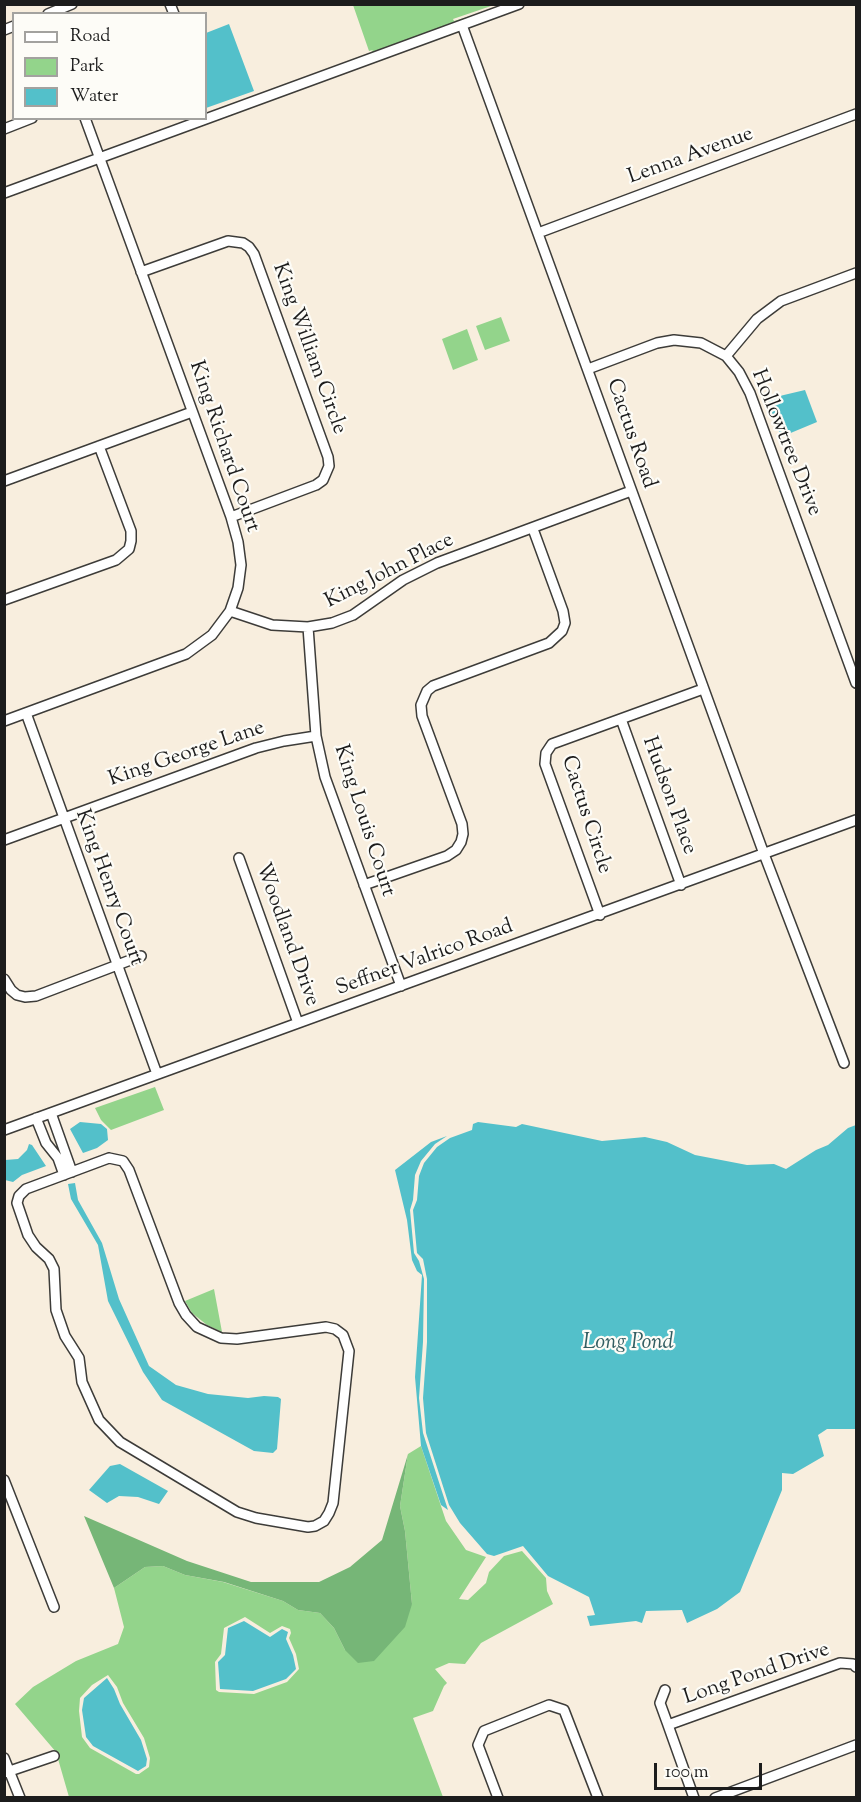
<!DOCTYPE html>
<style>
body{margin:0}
#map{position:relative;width:861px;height:1802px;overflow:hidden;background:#f8eede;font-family:"Sorts Mill Goudy",serif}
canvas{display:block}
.frame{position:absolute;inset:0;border:6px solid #1c1c1c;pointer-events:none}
.legend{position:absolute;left:12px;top:12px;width:195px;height:108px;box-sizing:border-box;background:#fdfcf7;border:2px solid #a3a29f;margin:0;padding:8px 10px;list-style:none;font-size:18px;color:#1c1c1c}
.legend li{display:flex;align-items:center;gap:12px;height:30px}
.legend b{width:30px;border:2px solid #a3a29f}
.scale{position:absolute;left:654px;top:1763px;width:108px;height:27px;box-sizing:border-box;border:3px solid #1c1c1c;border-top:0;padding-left:8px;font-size:18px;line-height:21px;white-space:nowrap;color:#1c1c1c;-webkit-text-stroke:4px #fdfcf7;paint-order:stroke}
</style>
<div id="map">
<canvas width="861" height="1802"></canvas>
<div class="frame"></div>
<ul class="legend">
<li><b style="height:8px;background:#fff"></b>Road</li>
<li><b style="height:16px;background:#93d48b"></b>Park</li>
<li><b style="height:16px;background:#53c0ca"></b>Water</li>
</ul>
<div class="scale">100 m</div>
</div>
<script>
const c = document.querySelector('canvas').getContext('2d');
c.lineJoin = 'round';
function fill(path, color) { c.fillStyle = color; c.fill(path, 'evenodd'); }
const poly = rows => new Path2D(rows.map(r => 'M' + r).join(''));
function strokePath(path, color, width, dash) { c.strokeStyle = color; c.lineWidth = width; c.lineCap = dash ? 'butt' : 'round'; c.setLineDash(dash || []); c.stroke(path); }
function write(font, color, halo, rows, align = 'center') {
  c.font = font + ' "Sorts Mill Goudy",serif'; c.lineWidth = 4.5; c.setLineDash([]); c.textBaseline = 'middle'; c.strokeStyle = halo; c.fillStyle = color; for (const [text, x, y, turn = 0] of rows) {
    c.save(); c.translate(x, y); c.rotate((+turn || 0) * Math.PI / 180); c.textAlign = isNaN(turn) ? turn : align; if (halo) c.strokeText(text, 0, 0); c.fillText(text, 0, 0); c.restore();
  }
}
const green = poly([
 [353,5,494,5,453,19,454,21,508,5,368,56,373,50,369,51],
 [501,317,510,341,485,350,476,326],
 [467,329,478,360,453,370,442,339],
 [155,1087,164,1110,111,1130,101,1120,95,1108],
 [214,1289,222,1332,207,1325,192,1313,185,1301],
 [421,1446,446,1521,466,1550,486,1557,459,1599,468,1600,486,1583,489,1572,504,1556,522,1551,546,1578,547,1591,553,1604,481,1643,465,1664,449,1663,435,1669,447,1683,444,1686,433,1711,413,1718,443,1797,69,1797,56,1752,15,1704,33,1687,76,1661,118,1644,124,1627,114,1588,145,1567,163,1566,185,1575,223,1582,283,1601,298,1610,320,1613,334,1628,345,1650,412,1604,405,1531,400,1506,408,1454],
 [245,1617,270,1633,282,1626,290,1629,291,1633,289,1638,296,1654,299,1669,287,1682,254,1694,219,1692,216,1690,215,1662,221,1654,224,1628],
 [108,1675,117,1687,123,1703,144,1738,150,1758,149,1767,139,1774,136,1774,90,1748,82,1737,79,1711,80,1698,92,1685]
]);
const forest = poly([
 [408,1454,400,1506,405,1531,412,1604,405,1627,374,1661,358,1663,345,1650,334,1628,320,1613,298,1610,283,1601,224,1582,185,1575,163,1566,145,1567,114,1588,84,1516,187,1561,251,1582,319,1582,350,1567,382,1540]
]);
const water = poly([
 [229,24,254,91,206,108,206,33],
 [805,390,817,422,781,437,767,399],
 [80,1122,101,1124,107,1129,108,1140,97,1148,83,1153,70,1129],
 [478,1122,516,1127,522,1124,602,1141,645,1137,667,1142,695,1155,747,1165,774,1164,786,1169,816,1150,828,1145,848,1128,856,1125,856,1429,827,1429,818,1435,824,1456,793,1474,782,1473,782,1490,740,1592,717,1609,687,1623,682,1610,646,1611,642,1623,636,1621,590,1626,587,1616,595,1615,589,1597,548,1576,523,1546,494,1556,487,1554,460,1523,449,1505,426,1433,423,1398,427,1342,427,1279,423,1259,417,1253,413,1210,417,1200,419,1176,424,1163,437,1147,450,1138,472,1130,473,1124],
 [447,1136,435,1144,421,1161,415,1175,413,1200,410,1210,414,1253,419,1261,424,1279,423,1342,419,1398,423,1433,448,1510,441,1505,421,1446,415,1377,422,1275,417,1271,412,1260,407,1220,395,1170,431,1142],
 [29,1144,32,1145,46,1166,22,1175,13,1182,5,1180,5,1160,18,1159,27,1150],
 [75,1183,78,1200,102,1243,119,1299,149,1366,176,1385,208,1394,248,1398,264,1396,278,1397,281,1399,277,1449,273,1453,254,1451,162,1400,143,1372,108,1301,98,1245,71,1199,68,1184],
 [120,1464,168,1491,159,1504,138,1497,119,1496,107,1503,89,1490,110,1466],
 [244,1621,270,1637,282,1629,288,1632,286,1639,293,1655,296,1669,286,1679,253,1691,220,1689,218,1662,225,1655,228,1628],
 [107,1678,114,1689,120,1704,141,1740,147,1759,146,1766,138,1771,93,1746,86,1737,82,1710,84,1698]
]);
const minor = poly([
 [170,4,174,14],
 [48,14,72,4],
 [462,25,764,854,844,1063],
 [4,30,14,26],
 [4,129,32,118],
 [4,193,519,4],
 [538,233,856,114],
 [141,272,228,241,243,243,249,247,254,254,328,457,329,466,323,480,316,485,231,517],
 [726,356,757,319,781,301,856,273],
 [588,369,657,343,674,340,701,343,726,356,739,372,750,393,856,683],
 [4,481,192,412],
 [4,600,116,560,129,549,131,541,131,531,99,446],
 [230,611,272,625,308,627,332,623,353,615,403,580,437,563,631,491],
 [308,627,316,736,325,777,401,986],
 [26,713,157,1074],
 [621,719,681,885],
 [4,721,186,654,212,635,230,611,238,588,241,565,238,542,231,517,85,118],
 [4,840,256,748,284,741,316,736],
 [239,858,298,1023],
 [364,885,447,856,456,850,461,842,463,834,462,824,422,716,421,705,427,691,433,686,549,643,562,631,565,623,563,611,533,529],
 [600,915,545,764,546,753,552,744,703,689],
 [4,979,11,990,17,995,25,997,36,996,141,956],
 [51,1113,72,1172],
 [36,1118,46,1143,58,1158,64,1175],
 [4,1130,856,820],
 [109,1158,123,1161,129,1170,179,1303,186,1315,197,1327,221,1338,237,1339,326,1327,335,1329,343,1335,349,1351,333,1503,329,1513,324,1521,315,1526,308,1527,256,1518,237,1512,120,1442,99,1420,82,1382,79,1358,65,1336,56,1310,54,1269,49,1259,36,1247,28,1235,17,1203,19,1196,26,1189,109,1158],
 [4,1480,54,1607],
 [665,1690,660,1703,668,1725],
 [4,1758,20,1798],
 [4,1773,54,1756],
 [498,1798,478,1745,484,1731,549,1705,564,1710,598,1798],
 [694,1798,668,1725,840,1663,853,1664,856,1667],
 [715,1798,856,1745]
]);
const streetNames = [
 ["Lenna Avenue",691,157,-20],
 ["King William Circle",308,349,70],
 ["Cactus Road",630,434,71],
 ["Hollowtree Drive",785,443,68],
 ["King Richard Court",223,447,71],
 ["King John Place",390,572,-27],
 ["King George Lane",187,755,-19],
 ["Hudson Place",668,796,70],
 ["Cactus Circle",585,815,72],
 ["King Louis Court",363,821,72],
 ["King Henry Court",108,888,70],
 ["Woodland Drive",286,935,70],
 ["Seffner Valrico Road",425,959,-20],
 ["Long Pond Drive",757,1675,-19]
];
const waterNames = [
 ["Long Pond",628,1344]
];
fill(green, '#93d48b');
fill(forest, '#76b677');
fill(water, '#53c0ca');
strokePath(minor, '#3d3c39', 12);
strokePath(minor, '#fff', 9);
write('21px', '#1c1c1c', '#fdfcf7', streetNames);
write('italic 22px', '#325e62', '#fdfcf7', waterNames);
</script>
